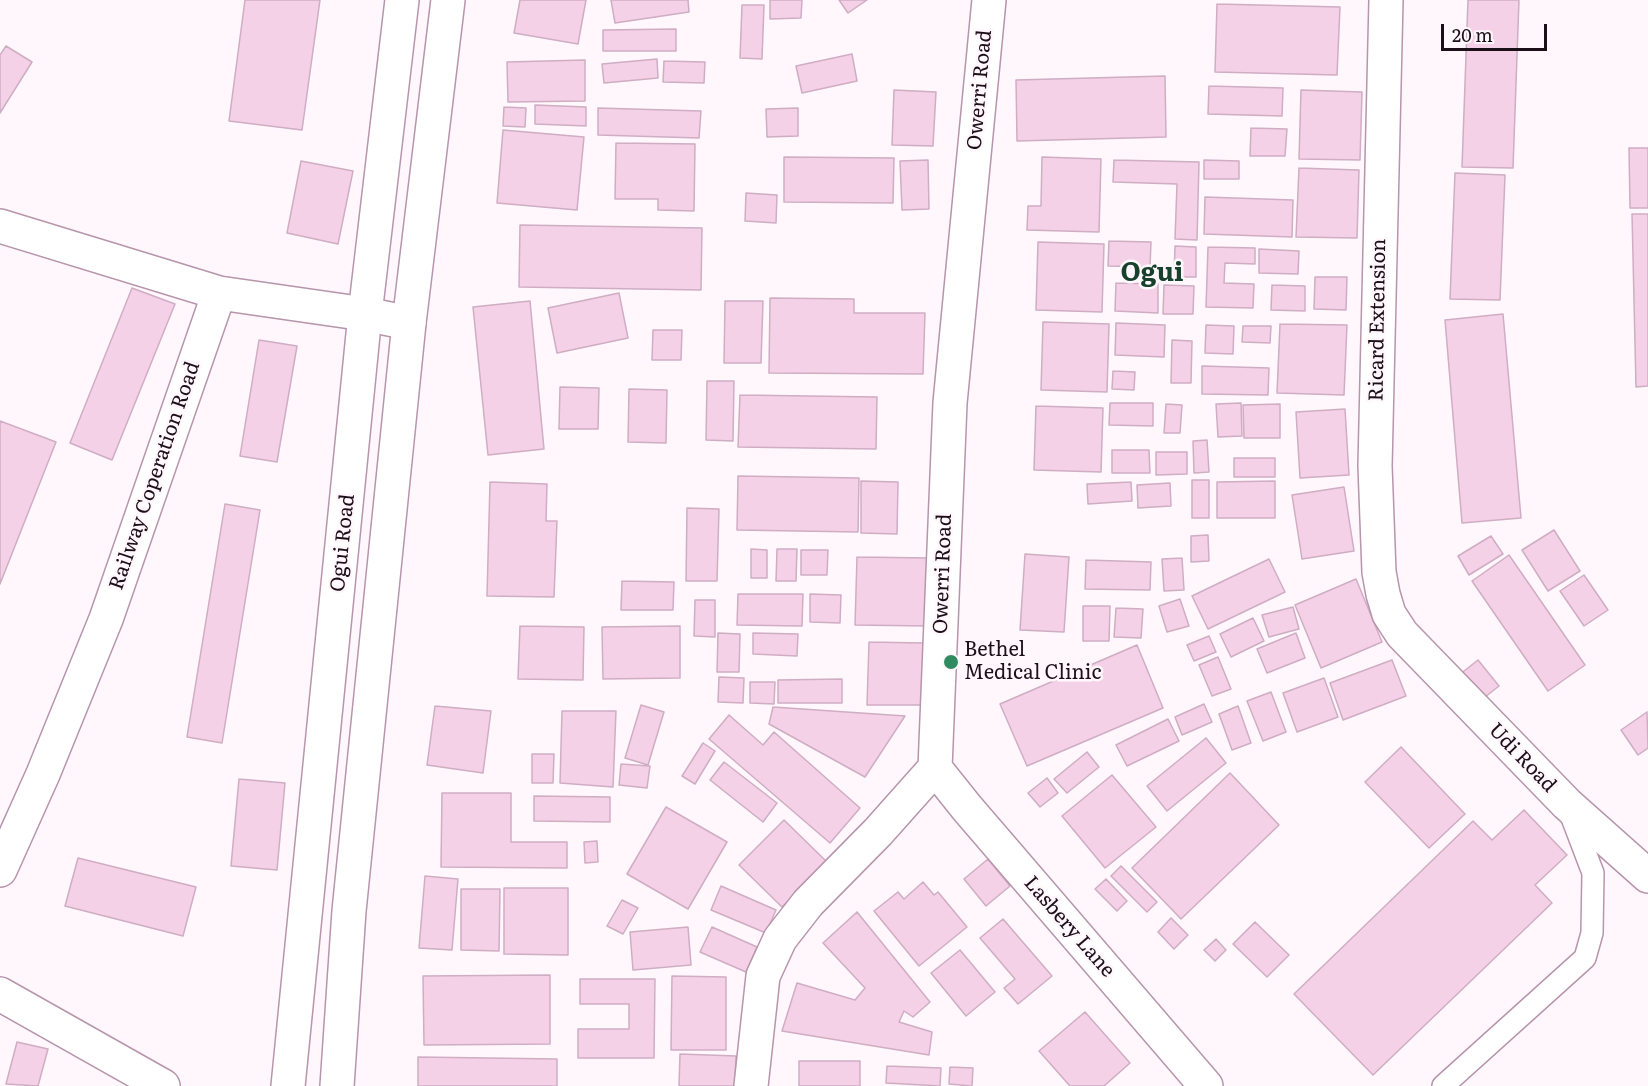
<!DOCTYPE html>
<style>
body{margin:0}
#map{position:relative;width:1648px;height:1086px;overflow:hidden;background:#fff7fc;font-family:Literata,serif}
canvas{display:block}
.scale{position:absolute;left:1441px;top:24px;width:106px;height:27px;box-sizing:border-box;border:3px solid #1c1018;border-top:0;padding-left:8px;font-size:18px;line-height:21px;white-space:nowrap;color:#1c1018;-webkit-text-stroke:4px #fff7fc;paint-order:stroke}
</style>
<div id="map">
<canvas width="1648" height="1086"></canvas>
<div class="scale">20 m</div>
</div>
<script>
const c = document.querySelector('canvas').getContext('2d');
c.lineJoin = 'round';
function fill(path, color) { c.fillStyle = color; c.fill(path, 'evenodd'); }
const poly = rows => new Path2D(rows.map(r => 'M' + r).join(''));
function strokePath(path, color, width, dash) { c.strokeStyle = color; c.lineWidth = width; c.lineCap = dash ? 'butt' : 'round'; c.setLineDash(dash || []); c.stroke(path); }
function write(font, color, halo, rows, align = 'center') {
  c.font = font + ' Literata,serif'; c.lineWidth = 5; c.setLineDash([]); c.textBaseline = 'middle'; c.strokeStyle = halo; c.fillStyle = color; for (const [text, x, y, turn = 0] of rows) {
    c.save(); c.translate(x, y); c.rotate((+turn || 0) * Math.PI / 180); c.textAlign = isNaN(turn) ? turn : align; if (halo) c.strokeText(text, 0, 0); c.fillText(text, 0, 0); c.restore();
  }
}
const building = poly([
 [245,0,320,0,302,130,229,121,245,0],
 [520,0,586,0,578,44,514,33,520,0],
 [611,0,688,0,689,12,615,23,611,0],
 [770,0,802,0,801,18,770,19,770,0],
 [839,0,867,0,848,13,839,0],
 [1468,0,1519,0,1513,168,1462,167,1468,0],
 [1217,4,1340,7,1337,75,1215,72,1217,4],
 [742,5,764,5,762,59,740,58,742,5],
 [676,29,676,51,603,51,603,30,676,29],
 [6,46,32,62,0,113,0,55,6,46],
 [852,54,857,81,802,93,796,66,852,54],
 [657,59,658,78,604,83,602,64,657,59],
 [585,60,585,101,508,102,507,62,585,60],
 [664,61,705,62,704,83,663,82,664,61],
 [1165,76,1166,137,1017,141,1016,80,1165,76],
 [1209,86,1283,88,1282,116,1208,114,1209,86],
 [894,90,936,92,933,146,892,145,894,90],
 [1301,90,1362,92,1360,160,1299,159,1301,90],
 [535,105,586,107,586,126,535,124,535,105],
 [504,107,526,108,525,127,503,126,504,107],
 [598,108,701,111,699,138,598,135,598,108],
 [798,108,798,136,767,137,766,109,798,108],
 [1251,128,1287,129,1285,156,1250,156,1251,128],
 [503,130,584,137,577,210,497,203,503,130],
 [616,143,695,144,694,211,658,210,658,199,615,199,616,143],
 [1629,148,1648,148,1648,208,1630,208,1629,148],
 [784,157,894,158,893,203,784,202,784,157],
 [1042,157,1101,159,1099,232,1027,230,1028,206,1041,206,1042,157],
 [928,160,929,209,902,210,900,161,928,160],
 [1114,160,1199,162,1197,240,1175,239,1177,184,1113,182,1114,160],
 [1204,160,1239,161,1239,179,1204,179,1204,160],
 [301,161,353,171,338,244,287,233,301,161],
 [1299,168,1359,170,1357,238,1296,237,1299,168],
 [1455,173,1505,175,1500,300,1450,299,1455,173],
 [746,193,777,195,776,223,745,221,746,193],
 [1205,197,1293,200,1292,237,1204,234,1205,197],
 [1632,214,1648,214,1648,386,1636,387,1632,214],
 [520,225,702,228,701,290,519,287,520,225],
 [1109,241,1151,242,1150,267,1108,266,1109,241],
 [1038,242,1104,244,1102,312,1036,310,1038,242],
 [1175,246,1196,247,1196,277,1174,277,1175,246],
 [1208,247,1255,248,1255,264,1225,263,1224,283,1254,284,1253,308,1206,307,1208,247],
 [1259,249,1299,251,1298,274,1259,273,1259,249],
 [1315,277,1347,277,1346,310,1314,309,1315,277],
 [1116,283,1158,284,1158,313,1115,311,1116,283],
 [1164,285,1194,286,1193,314,1163,314,1164,285],
 [1272,285,1305,286,1305,311,1271,310,1272,285],
 [132,288,175,304,112,460,70,443,132,288],
 [619,293,628,338,557,353,548,308,619,293],
 [770,298,854,299,854,313,925,313,923,374,769,373,770,298],
 [530,301,544,449,488,455,473,307,530,301],
 [725,301,763,301,761,363,724,363,725,301],
 [1503,314,1521,518,1462,523,1445,320,1503,314],
 [1043,322,1109,324,1107,392,1041,390,1043,322],
 [1116,323,1165,325,1164,357,1115,355,1116,323],
 [1280,324,1347,325,1344,395,1277,393,1280,324],
 [1206,325,1234,326,1233,354,1205,353,1206,325],
 [1243,326,1271,326,1270,343,1242,342,1243,326],
 [653,330,682,330,681,360,652,360,653,330],
 [259,340,297,346,277,462,240,456,259,340],
 [1172,340,1192,341,1191,383,1171,383,1172,340],
 [1202,366,1269,368,1268,395,1202,394,1202,366],
 [1113,371,1135,372,1134,390,1112,389,1113,371],
 [707,381,734,381,733,441,706,440,707,381],
 [560,387,599,388,598,429,559,429,560,387],
 [629,389,667,390,666,443,628,442,629,389],
 [740,395,877,397,876,449,738,447,740,395],
 [1110,403,1153,403,1153,426,1109,425,1110,403],
 [1241,403,1242,436,1218,437,1216,404,1241,403],
 [1166,404,1182,405,1180,433,1164,433,1166,404],
 [1280,404,1280,438,1244,438,1243,405,1280,404],
 [1036,406,1103,408,1101,472,1034,470,1036,406],
 [1345,409,1349,475,1300,478,1296,412,1345,409],
 [0,421,56,442,0,584,0,421],
 [1207,440,1209,472,1194,473,1193,441,1207,440],
 [1112,450,1149,450,1150,473,1112,473,1112,450],
 [1156,452,1187,452,1187,474,1156,475,1156,452],
 [1234,458,1275,458,1275,477,1234,477,1234,458],
 [738,476,859,478,858,532,737,530,738,476],
 [1192,480,1209,480,1209,518,1192,518,1192,480],
 [861,481,898,482,897,534,861,533,861,481],
 [1275,481,1275,518,1217,518,1217,482,1275,481],
 [490,482,547,484,546,521,557,521,554,597,487,596,490,482],
 [1131,482,1132,501,1088,504,1087,484,1131,482],
 [1170,483,1171,506,1138,508,1137,485,1170,483],
 [1344,487,1354,551,1302,559,1292,495,1344,487],
 [225,504,260,510,222,743,187,737,225,504],
 [687,508,719,509,717,581,686,581,687,508],
 [1554,530,1580,571,1548,591,1522,550,1554,530],
 [1208,535,1209,561,1191,562,1191,536,1208,535],
 [1491,536,1503,554,1469,575,1458,556,1491,536],
 [751,549,767,550,767,578,751,578,751,549],
 [777,549,797,549,796,581,776,581,777,549],
 [801,550,828,550,827,575,801,575,801,550],
 [1025,554,1069,557,1064,632,1020,630,1025,554],
 [1509,555,1585,665,1548,691,1472,581,1509,555],
 [857,557,929,558,928,626,855,625,857,557],
 [1182,558,1184,590,1164,591,1162,559,1182,558],
 [1269,559,1285,592,1208,629,1192,596,1269,559],
 [1086,560,1151,562,1150,590,1085,589,1086,560],
 [1584,575,1608,610,1584,626,1560,591,1584,575],
 [1356,579,1382,642,1321,668,1295,605,1356,579],
 [622,581,674,582,673,610,621,610,622,581],
 [738,594,803,594,802,626,737,625,738,594],
 [810,594,841,595,840,623,810,622,810,594],
 [1180,599,1189,626,1167,632,1159,606,1180,599],
 [695,600,715,600,715,637,694,636,695,600],
 [1083,606,1110,606,1109,641,1083,641,1083,606],
 [1293,607,1299,629,1269,637,1262,615,1293,607],
 [1116,608,1143,609,1141,638,1114,637,1116,608],
 [1253,618,1264,641,1231,657,1220,634,1253,618],
 [520,626,584,627,583,680,518,679,520,626],
 [680,626,680,678,603,679,602,627,680,626],
 [718,633,740,634,739,672,717,672,718,633],
 [753,633,798,634,797,656,753,654,753,633],
 [1296,633,1305,658,1267,673,1257,649,1296,633],
 [1209,636,1216,652,1194,661,1187,645,1209,636],
 [869,642,923,643,922,705,867,705,869,642],
 [1137,645,1163,708,1027,766,1000,704,1137,645],
 [1218,657,1231,689,1212,696,1199,665,1218,657],
 [1392,660,1406,696,1343,720,1330,683,1392,660],
 [1478,660,1499,686,1480,701,1459,675,1478,660],
 [719,677,744,678,743,703,718,702,719,677],
 [1324,678,1338,717,1297,732,1283,693,1324,678],
 [842,679,842,703,778,703,778,680,842,679],
 [750,682,775,682,774,704,750,703,750,682],
 [1271,692,1286,732,1263,741,1247,701,1271,692],
 [1204,704,1212,722,1182,735,1175,717,1204,704],
 [641,705,664,712,648,765,625,758,641,705],
 [435,706,491,711,483,773,427,765,435,706],
 [1238,706,1251,743,1232,750,1219,714,1238,706],
 [773,707,905,716,865,777,769,724,773,707],
 [562,711,616,711,613,787,560,783,562,711],
 [1647,712,1648,748,1638,755,1621,730,1647,712],
 [729,715,763,745,774,732,860,808,830,843,709,739,729,715],
 [1168,719,1179,741,1127,766,1116,745,1168,719],
 [1206,738,1226,763,1167,811,1147,786,1206,738],
 [703,743,715,751,695,784,682,776,703,743],
 [1401,747,1465,814,1429,848,1365,782,1401,747],
 [1087,752,1099,767,1067,793,1054,779,1087,752],
 [532,754,554,754,553,783,532,783,532,754],
 [724,762,777,803,763,822,710,780,724,762],
 [621,764,650,766,647,788,619,785,621,764],
 [1230,773,1279,825,1181,919,1132,868,1230,773],
 [1112,775,1156,827,1105,868,1062,816,1112,775],
 [1047,778,1058,793,1040,807,1028,793,1047,778],
 [239,779,285,783,277,870,231,866,239,779],
 [442,793,511,793,511,842,567,842,567,868,441,867,442,793],
 [534,796,610,797,610,822,534,821,534,796],
 [666,807,727,842,688,909,627,874,666,807],
 [1524,810,1567,855,1535,885,1552,903,1373,1075,1294,994,1473,821,1492,840,1524,810],
 [784,820,827,862,782,907,739,865,784,820],
 [597,841,598,862,585,863,584,842,597,841],
 [78,858,196,887,183,936,65,906,78,858],
 [988,859,1010,886,986,906,964,879,988,859],
 [1121,866,1157,902,1147,912,1111,876,1121,866],
 [425,876,458,879,452,950,419,948,425,876],
 [1106,879,1127,901,1117,911,1095,889,1106,879],
 [923,882,934,895,938,892,967,927,919,966,874,911,898,892,904,899,923,882],
 [721,886,776,910,766,933,711,910,721,886],
 [504,888,568,888,568,955,504,954,504,888],
 [461,889,500,889,499,951,461,950,461,889],
 [622,900,638,908,623,934,607,926,622,900],
 [857,912,930,1002,913,1017,904,1011,899,1022,932,1032,929,1055,782,1031,797,983,855,1000,865,988,823,943,857,912],
 [1171,918,1188,935,1174,949,1158,932,1171,918],
 [1003,919,1052,976,1018,1004,1004,988,1015,979,980,938,1003,919],
 [1255,922,1289,955,1267,977,1233,944,1255,922],
 [688,927,691,965,633,970,630,932,688,927],
 [712,927,757,947,746,972,700,952,712,927],
 [1216,939,1226,950,1215,961,1204,950,1216,939],
 [960,950,995,992,966,1016,931,973,960,950],
 [550,975,550,1044,424,1045,423,976,550,975],
 [672,976,726,977,726,1050,671,1050,672,976],
 [580,979,655,979,654,1058,578,1058,578,1029,629,1029,629,1004,580,1004,580,979],
 [1085,1012,1130,1063,1104,1086,1070,1086,1039,1051,1085,1012],
 [17,1042,48,1049,38,1086,6,1084,17,1042],
 [680,1054,736,1056,735,1086,679,1086,680,1054],
 [418,1057,557,1059,557,1086,418,1086,418,1057],
 [799,1061,860,1061,860,1086,799,1086,799,1061],
 [887,1066,941,1068,940,1086,886,1083,887,1066],
 [950,1067,973,1068,972,1086,949,1084,950,1067]
]);
const lane = poly([
 [1443,1086,1585,958,1592,933,1593,873,1569,810]
]);
const street = poly([
 [1386,0,1375,466,1379,572,1383,594,1389,614,1402,634,1567,804,1648,876],
 [0,226,219,293,365,314,409,323],
 [935,768,967,808,1206,1086],
 [0,870,43,774,106,619,219,293],
 [0,994,163,1086],
 [751,1086,763,976,780,939,808,903,878,832,935,768,950,403,989,0]
]);
const primary = poly([
 [288,1086,365,314,402,0],
 [337,1086,349,911,409,323,448,0]
]);
const markers = [
 [951,662,8,"#318b61"]
];
const streetNames = [
 ["Owerri Road",980,90,-85],
 ["Ricard Extension",1378,320,-89],
 ["Railway Coperation Road",155,476,-71],
 ["Ogui Road",343,543,-84],
 ["Owerri Road",943,574,-88],
 ["Udi Road",1522,758,46],
 ["Lasbery Lane",1069,927,49]
];
const poiNames = [
 ["Bethel",964,650],
 ["Medical Clinic",964,673]
];
const districtNames = [
 ["Ogui",1152,273]
];
fill(building, '#f5d1e8');
strokePath(building, '#cfadc3', 1.5);
strokePath(lane, '#b795ab', 24);
strokePath(street, '#b795ab', 36);
strokePath(primary, '#b795ab', 36);
strokePath(lane, '#fff', 21);
strokePath(street, '#fff', 33);
strokePath(primary, '#fff', 33);
for (const [x, y, r, color] of markers) { const dot = new Path2D(); dot.arc(x, y, r, 0, 2 * Math.PI); c.fillStyle = color; c.fill(dot); strokePath(dot, '#fff7fc', 2); }
write('20px', '#1c1018', '#fff7fc', streetNames);
write('20px', '#1c1018', '#fff7fc', poiNames, 'left');
write('bold 26px', '#17412d', '#fff7fc', districtNames);
</script>
